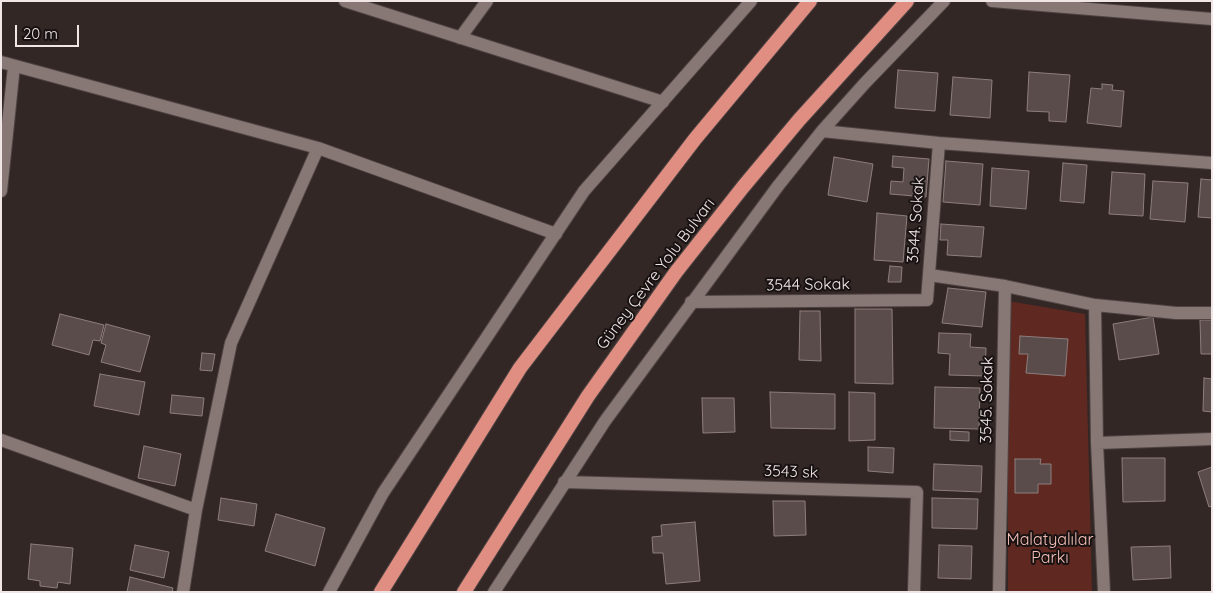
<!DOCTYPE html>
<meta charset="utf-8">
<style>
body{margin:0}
#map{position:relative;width:1213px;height:593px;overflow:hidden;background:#332725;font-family:Quicksand,sans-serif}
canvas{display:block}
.frame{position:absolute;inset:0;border:2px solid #efe6e5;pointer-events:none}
.scale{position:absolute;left:15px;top:25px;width:64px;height:22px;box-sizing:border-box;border:2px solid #efe6e5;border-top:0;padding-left:6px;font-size:15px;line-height:18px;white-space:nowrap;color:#efe6e5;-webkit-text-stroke:4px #171211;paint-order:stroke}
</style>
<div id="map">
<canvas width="1213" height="593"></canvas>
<div class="frame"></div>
<div class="scale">20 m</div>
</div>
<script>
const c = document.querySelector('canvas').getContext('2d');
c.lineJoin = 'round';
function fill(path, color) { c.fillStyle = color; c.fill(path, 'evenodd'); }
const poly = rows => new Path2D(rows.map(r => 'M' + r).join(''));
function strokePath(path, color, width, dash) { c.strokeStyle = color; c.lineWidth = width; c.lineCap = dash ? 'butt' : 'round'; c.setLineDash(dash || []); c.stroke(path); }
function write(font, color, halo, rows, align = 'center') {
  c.font = font + ' Quicksand,sans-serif'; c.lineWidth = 4; c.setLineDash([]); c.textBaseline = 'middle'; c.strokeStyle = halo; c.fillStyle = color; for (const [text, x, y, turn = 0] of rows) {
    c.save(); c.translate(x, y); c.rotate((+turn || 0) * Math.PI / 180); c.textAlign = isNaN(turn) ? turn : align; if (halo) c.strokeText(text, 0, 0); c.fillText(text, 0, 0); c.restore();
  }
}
const green = poly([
 [1008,301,1085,314,1092,592,1008,592]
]);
const building = poly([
 [898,70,938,73,935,111,895,108,898,70],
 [1029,72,1070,75,1066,122,1049,121,1049,112,1027,111,1029,72],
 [953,77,992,80,990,118,950,115,953,77],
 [1102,84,1113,85,1112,90,1124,91,1121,127,1087,123,1091,88,1102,89,1102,84],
 [893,156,929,159,926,197,890,194,891,181,903,182,904,168,892,167,893,156],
 [834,157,873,164,867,202,828,195,834,157],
 [946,161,983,164,980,205,943,202,946,161],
 [1063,163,1087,165,1084,203,1060,201,1063,163],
 [992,168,1029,171,1026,209,990,206,992,168],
 [1112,172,1145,174,1143,216,1109,214,1112,172],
 [1201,179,1212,180,1212,218,1198,217,1201,179],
 [1153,181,1188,183,1185,222,1150,219,1153,181],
 [877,213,907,216,903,262,874,260,877,213],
 [941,224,984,227,981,257,947,255,948,240,940,240,941,224],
 [890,266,902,267,901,282,888,282,890,266],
 [948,288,986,292,982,327,942,323,948,288],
 [855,309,892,309,893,384,855,383,855,309],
 [800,311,820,311,821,361,799,360,800,311],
 [60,314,104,325,100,341,93,340,89,355,52,345,60,314],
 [1153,317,1159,354,1119,360,1113,324,1153,317],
 [1200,320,1212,320,1212,354,1201,354,1200,320],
 [106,324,150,336,140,372,101,362,106,345,101,343,106,324],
 [939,333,971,334,970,347,986,348,985,376,949,375,950,354,938,353,939,333],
 [1020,336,1068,339,1065,376,1026,373,1028,354,1019,354,1020,336],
 [202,353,215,354,212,371,200,370,202,353],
 [100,374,145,382,139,415,94,406,100,374],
 [1204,378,1212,379,1212,412,1203,411,1204,378],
 [935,387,980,388,979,429,934,428,935,387],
 [770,392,835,394,835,429,771,428,770,392],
 [849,392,875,393,875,440,849,441,849,392],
 [172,395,204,398,202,416,170,413,172,395],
 [702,398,734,398,735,432,703,433,702,398],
 [950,431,969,432,969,441,950,440,950,431],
 [144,446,181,454,175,486,138,478,144,446],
 [868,447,894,448,893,473,868,471,868,447],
 [1122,458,1165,458,1165,501,1123,502,1122,458],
 [1015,459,1041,459,1040,464,1051,464,1051,484,1038,484,1038,493,1015,493,1015,459],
 [934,464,982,466,981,492,933,490,934,464],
 [1212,467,1212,506,1209,507,1198,472,1212,467],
 [221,498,257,504,254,526,218,520,221,498],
 [932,498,978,499,977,529,932,528,932,498],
 [773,501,805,501,806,535,774,536,773,501],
 [276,514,325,528,315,566,265,551,276,514],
 [695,522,700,581,666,584,663,553,653,553,652,537,662,536,661,525,695,522],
 [31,544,73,548,70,584,58,582,57,588,40,586,40,581,28,579,31,544],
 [135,545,169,552,164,578,130,570,135,545],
 [939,545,972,546,971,579,938,578,939,545],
 [1170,546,1171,578,1133,580,1131,547,1170,546],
 [130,577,173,588,172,592,127,592,130,577]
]);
const minor = poly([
 [345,1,663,102],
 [992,1,1212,19],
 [460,38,487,1],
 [1,62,318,148,556,234],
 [822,131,939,143,1212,163],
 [1,191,14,66],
 [929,275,1005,286,999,592],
 [1005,286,1095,305,1176,313,1212,313],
 [691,302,927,300,939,143],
 [1095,305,1097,443,1104,592],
 [1,440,196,510],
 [1097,443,1212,439],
 [564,482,917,492,914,592],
 [183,592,196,510,231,343,318,148],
 [494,592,605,421,778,186,822,131,865,83,944,1]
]);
const tertiary = poly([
 [329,592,383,493,584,191,751,1]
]);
const trunk = poly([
 [381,592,520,368,695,139,810,1],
 [464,592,588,396,676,272,743,187,799,120,907,1]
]);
const streetNames = [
 ["3544. Sokak",916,220,-86],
 ["Güney Çevre Yolu Bulvarı",656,274,-53],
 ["3544 Sokak",808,285,-1],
 ["3545. Sokak",987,400,-89],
 ["3543 sk",791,472,2]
];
const parkNames = [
 ["Malatyalılar",1050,540],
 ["Parkı",1050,558]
];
fill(green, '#5f2922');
fill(building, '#5a4c4a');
strokePath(building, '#8d7e7c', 1);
strokePath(minor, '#4e4342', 14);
strokePath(tertiary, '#4e4342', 14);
strokePath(trunk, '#4e4342', 16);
strokePath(minor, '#877876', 12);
strokePath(tertiary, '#877876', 12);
strokePath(trunk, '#e08e82', 14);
write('16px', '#efe6e5', '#171211', streetNames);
write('16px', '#f4bfb7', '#171211', parkNames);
</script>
